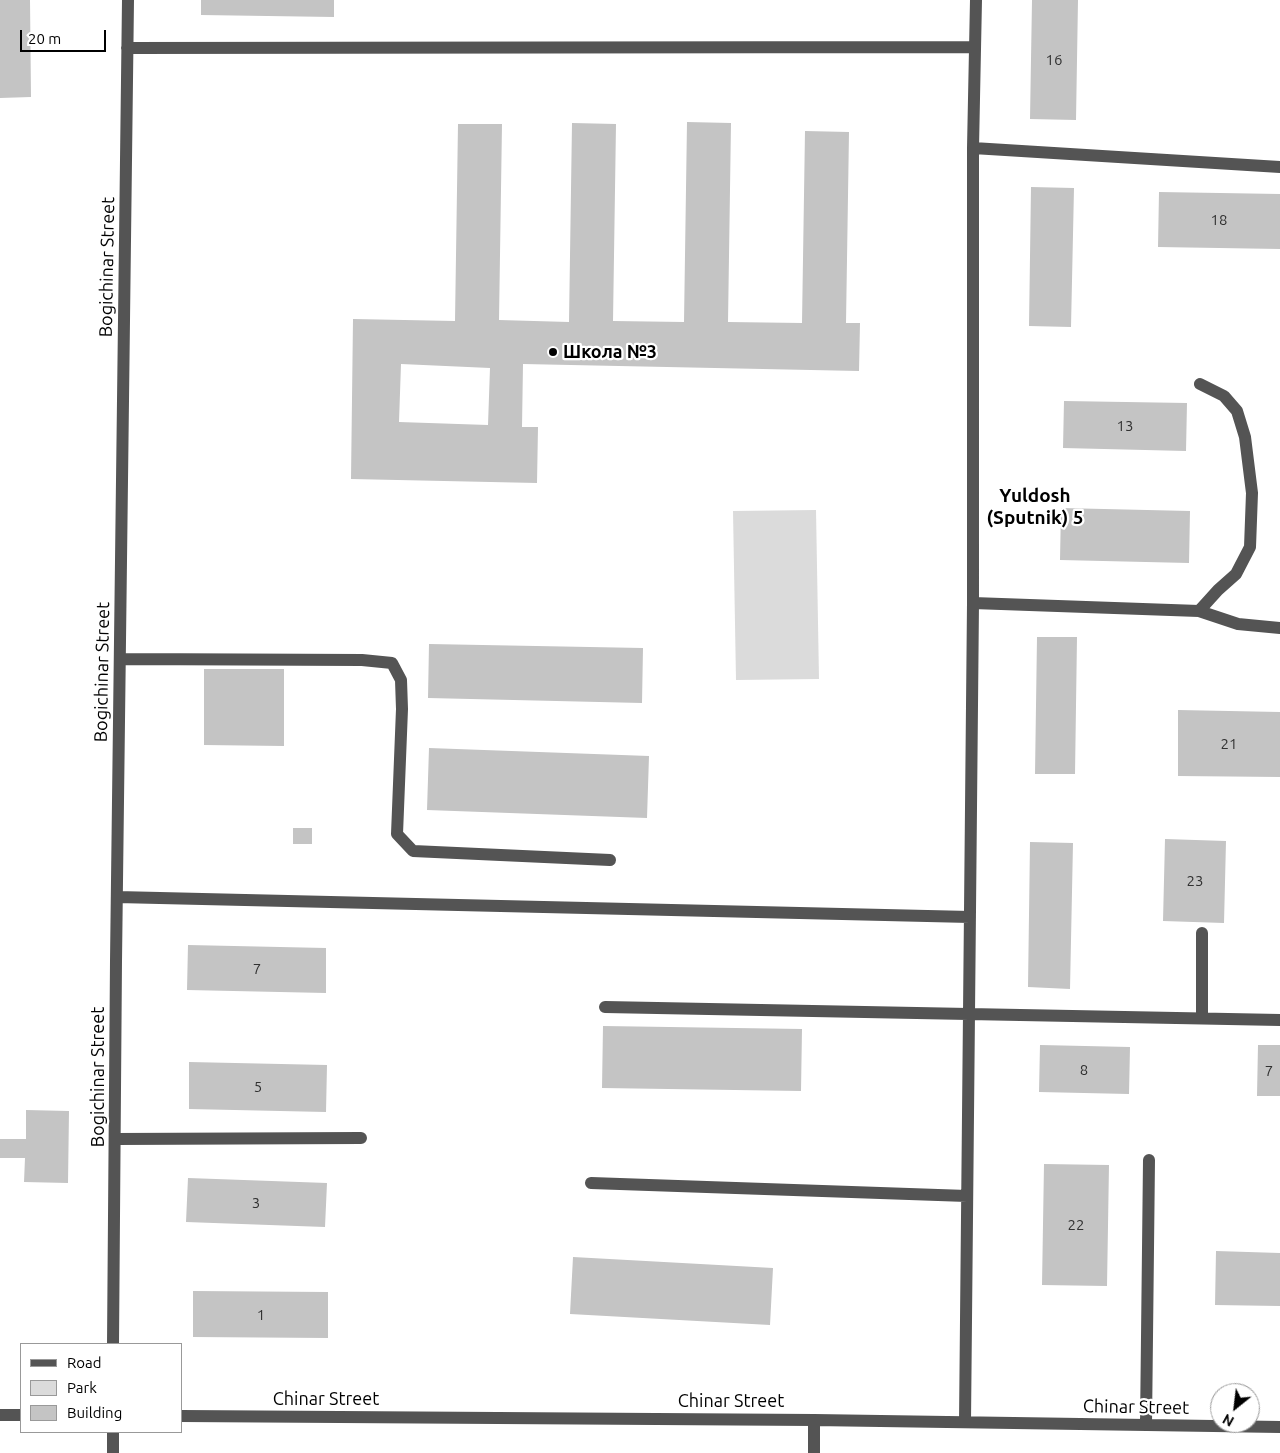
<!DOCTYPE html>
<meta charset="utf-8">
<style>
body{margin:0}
#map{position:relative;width:1280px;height:1453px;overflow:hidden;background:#fff;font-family:Ubuntu,sans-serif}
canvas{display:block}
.legend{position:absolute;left:20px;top:1343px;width:162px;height:90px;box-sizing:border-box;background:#fff;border:1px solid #999;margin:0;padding:6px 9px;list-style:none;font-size:15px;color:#000}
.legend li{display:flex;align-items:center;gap:10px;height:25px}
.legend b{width:25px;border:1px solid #999}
.north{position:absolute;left:1210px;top:1383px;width:50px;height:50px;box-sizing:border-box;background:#fff;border:1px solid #999;border-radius:50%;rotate:209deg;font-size:14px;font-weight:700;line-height:20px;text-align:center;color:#000}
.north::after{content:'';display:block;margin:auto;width:18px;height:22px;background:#000;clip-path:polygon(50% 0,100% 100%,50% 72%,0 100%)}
.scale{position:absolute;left:20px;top:30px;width:86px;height:22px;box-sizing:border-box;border:2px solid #000;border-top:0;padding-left:6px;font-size:15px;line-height:18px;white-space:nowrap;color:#000;-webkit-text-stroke:4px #fff;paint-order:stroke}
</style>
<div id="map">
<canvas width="1280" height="1453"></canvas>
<ul class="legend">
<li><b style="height:6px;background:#545454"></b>Road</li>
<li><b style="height:14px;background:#dbdbdb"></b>Park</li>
<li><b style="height:14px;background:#c4c4c4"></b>Building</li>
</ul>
<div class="north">N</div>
<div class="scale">20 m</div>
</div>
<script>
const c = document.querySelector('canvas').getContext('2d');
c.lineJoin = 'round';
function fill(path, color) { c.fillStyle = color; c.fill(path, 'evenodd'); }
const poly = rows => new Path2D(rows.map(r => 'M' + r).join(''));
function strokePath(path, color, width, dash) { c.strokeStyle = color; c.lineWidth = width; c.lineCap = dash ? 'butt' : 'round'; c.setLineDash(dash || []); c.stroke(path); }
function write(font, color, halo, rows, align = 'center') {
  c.font = font + ' Ubuntu,sans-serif'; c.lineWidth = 4.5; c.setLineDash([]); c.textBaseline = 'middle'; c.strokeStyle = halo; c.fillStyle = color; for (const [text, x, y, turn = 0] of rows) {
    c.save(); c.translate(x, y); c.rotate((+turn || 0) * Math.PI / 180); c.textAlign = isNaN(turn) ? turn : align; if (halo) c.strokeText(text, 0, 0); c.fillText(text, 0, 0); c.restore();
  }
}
const green = poly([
 [816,510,819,679,736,680,733,511]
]);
const building = poly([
 [0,0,30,0,31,97,0,98],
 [201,0,334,0,334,17,201,15],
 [1032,0,1078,0,1076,120,1030,119],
 [687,122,731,123,728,322,802,323,805,131,849,132,846,323,860,323,859,371,523,364,522,427,538,427,537,483,351,479,353,319,455,321,458,124,502,124,499,320,569,322,572,123,616,124,613,321,684,322],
 [401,364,490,368,488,425,399,422],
 [1031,187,1074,188,1071,327,1029,326],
 [1159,192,1280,194,1280,249,1158,247],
 [1064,401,1187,403,1186,451,1063,448],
 [1061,508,1190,511,1189,563,1060,560],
 [1037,637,1077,637,1075,774,1035,774],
 [429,644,643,648,642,703,428,698],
 [204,669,284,669,284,746,204,745],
 [1178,710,1280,712,1280,777,1178,776],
 [429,748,649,756,647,818,427,810],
 [293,828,312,828,312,844,293,844],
 [1165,839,1226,841,1224,923,1163,921],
 [1030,842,1073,843,1070,989,1028,987],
 [188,945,326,948,326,993,187,990],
 [603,1026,802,1029,801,1091,602,1088],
 [1040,1045,1130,1047,1129,1094,1039,1092],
 [1258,1045,1280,1045,1280,1096,1257,1096],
 [189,1062,327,1065,326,1112,189,1109],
 [26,1110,69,1111,68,1183,24,1182,25,1158,0,1158,0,1139,26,1139],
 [1044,1164,1109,1165,1107,1286,1042,1285],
 [188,1178,327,1183,325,1227,186,1222],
 [1216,1251,1280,1253,1280,1306,1215,1305],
 [573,1257,773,1268,770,1325,570,1314],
 [193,1291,328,1292,328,1338,193,1337]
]);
const minor = poly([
 [127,48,975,47],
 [973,148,1280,167],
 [973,603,1199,611,1238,624,1280,628],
 [1199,611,1218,590,1236,574,1250,547,1252,493,1245,437,1237,411,1224,396,1200,384],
 [120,659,362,660,392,663,401,680,402,709,397,834,413,851,610,860],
 [117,897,970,917],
 [1202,933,1202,1018],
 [605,1007,1280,1020],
 [115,1139,361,1138],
 [591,1183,967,1196],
 [113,1344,116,961,128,0],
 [0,1415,21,1415],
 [181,1416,814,1420,1280,1427],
 [965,1421,973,603,973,148,976,0],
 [1146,1425,1149,1160],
 [113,1453,113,1432],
 [814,1453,814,1420]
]);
const markers = [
 [553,352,5,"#000"]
];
const numberNames = [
 ["16",1054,60],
 ["18",1219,220],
 ["13",1125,426],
 ["21",1229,744],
 ["23",1195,881],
 ["7",257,969],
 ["8",1084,1070],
 ["7",1269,1071],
 ["5",258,1087],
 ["3",256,1203],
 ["22",1076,1225],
 ["1",261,1315]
];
const streetNames = [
 ["Bogichinar Street",107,267,-89],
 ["Bogichinar Street",102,672,-89],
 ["Bogichinar Street",98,1077,-90],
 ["Chinar Street",326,1399],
 ["Chinar Street",731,1401],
 ["Chinar Street",1136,1407,1]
];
const poiNames = [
 ["Школа №3",563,352]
];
const neighbourhoodNames = [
 ["Yuldosh",1035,496],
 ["(Sputnik) 5",1035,518]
];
fill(green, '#dbdbdb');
fill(building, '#c4c4c4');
strokePath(minor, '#545454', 12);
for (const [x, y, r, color] of markers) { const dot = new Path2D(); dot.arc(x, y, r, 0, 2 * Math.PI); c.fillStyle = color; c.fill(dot); strokePath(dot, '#fff', 2); }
write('15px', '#313131', null, numberNames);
write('18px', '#000', '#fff', streetNames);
write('bold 18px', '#000', '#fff', poiNames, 'left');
write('bold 19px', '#000', '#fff', neighbourhoodNames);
</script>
